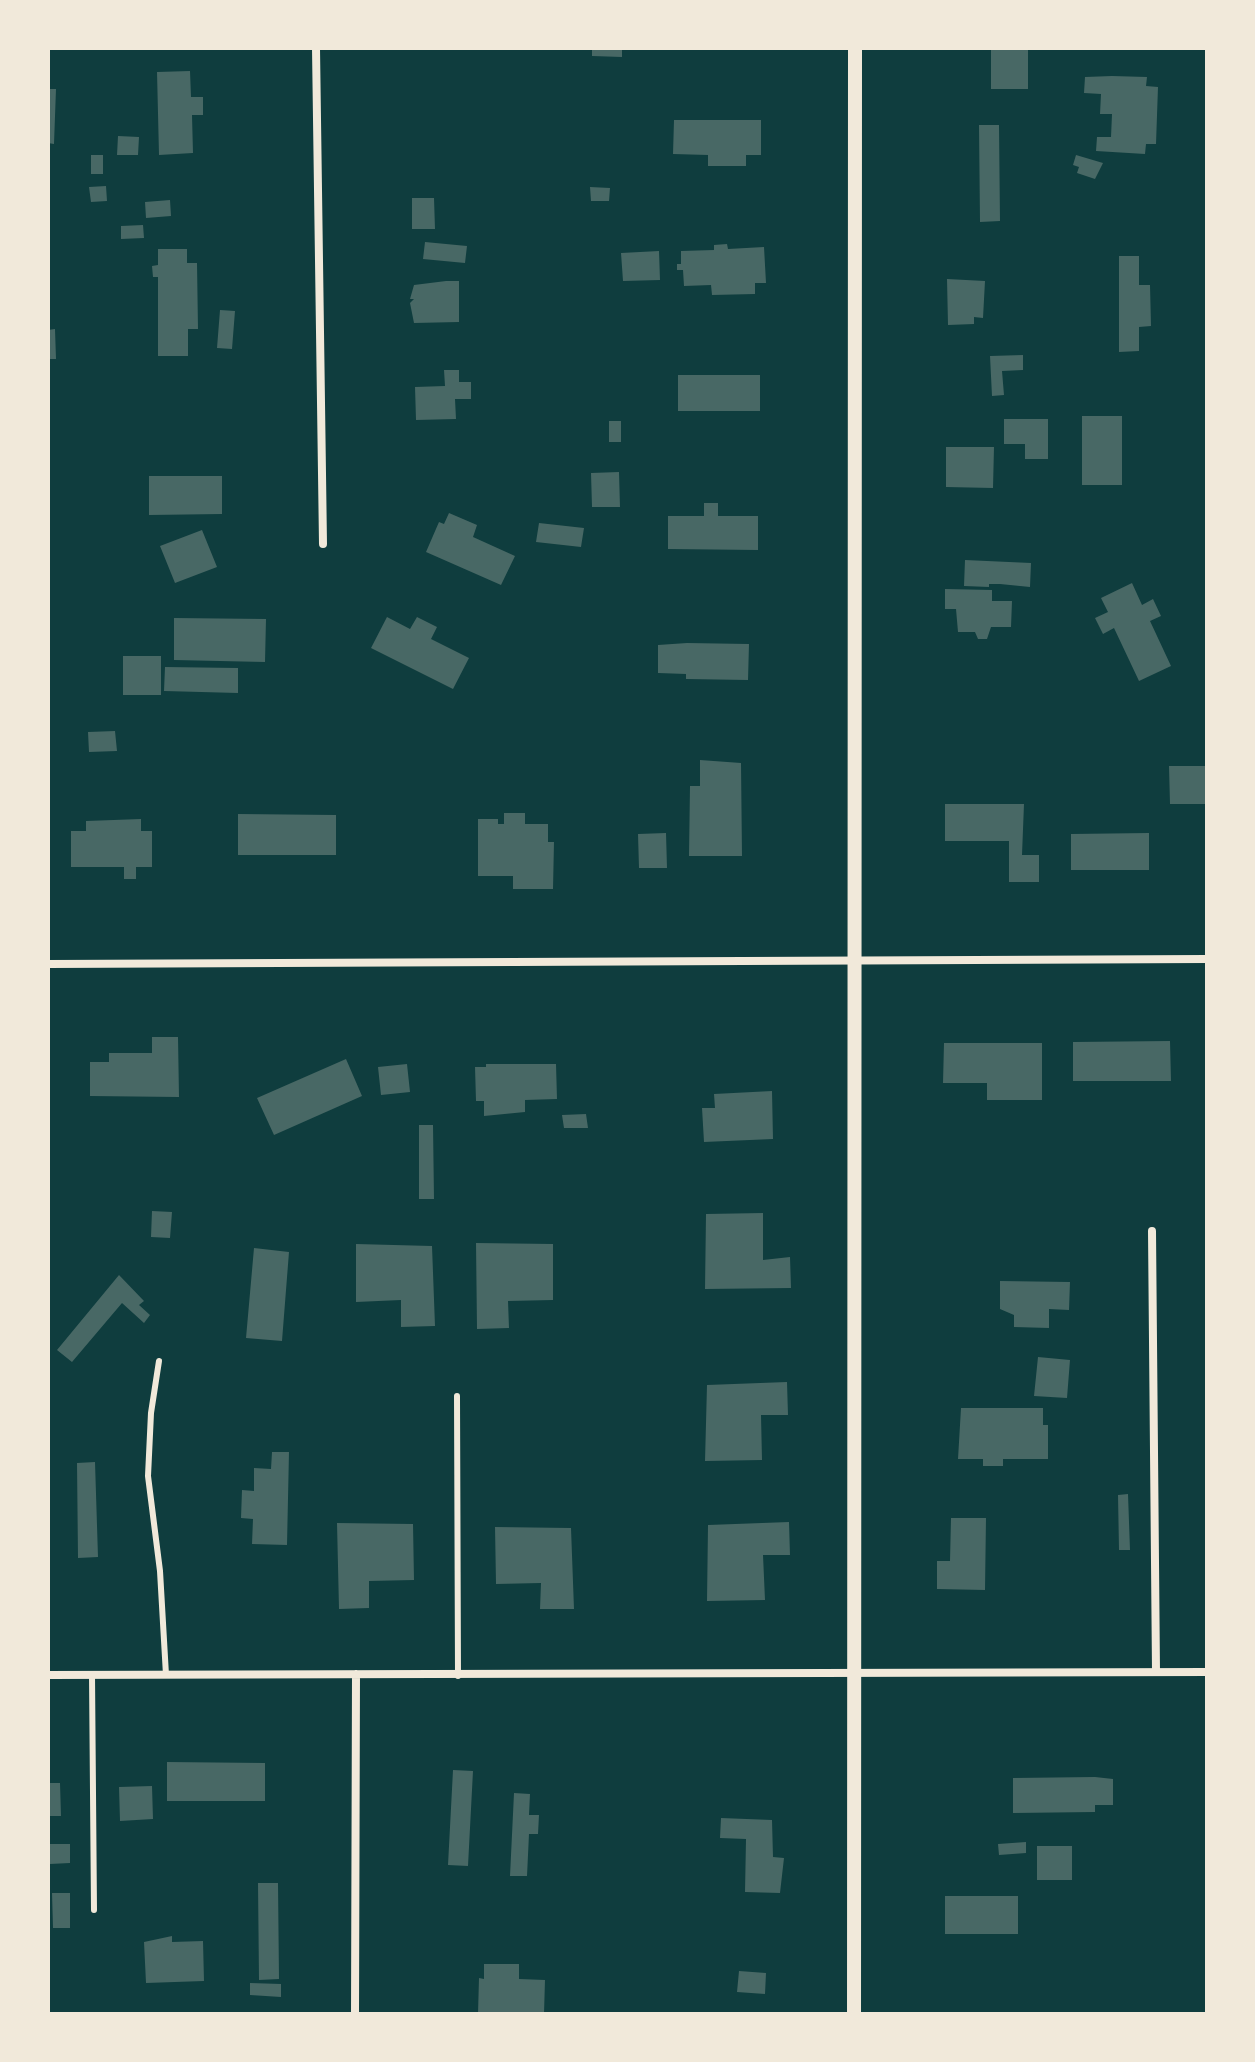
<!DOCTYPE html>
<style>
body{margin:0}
#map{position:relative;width:1255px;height:2062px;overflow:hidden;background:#0f3d3e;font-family:Poppins,sans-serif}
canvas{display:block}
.frame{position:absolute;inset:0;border:50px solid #f1e9da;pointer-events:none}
</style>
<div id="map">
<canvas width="1255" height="2062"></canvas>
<div class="frame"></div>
</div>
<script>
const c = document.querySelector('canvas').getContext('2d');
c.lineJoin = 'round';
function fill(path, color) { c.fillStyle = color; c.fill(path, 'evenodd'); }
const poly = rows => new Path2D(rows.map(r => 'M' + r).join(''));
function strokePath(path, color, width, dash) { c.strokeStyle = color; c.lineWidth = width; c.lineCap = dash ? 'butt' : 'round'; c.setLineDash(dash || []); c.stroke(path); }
const building = poly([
 [592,48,622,48,622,57,592,56],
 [991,48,1028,48,1028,89,991,89],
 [190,71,191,97,203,97,203,115,192,115,193,153,159,155,157,72],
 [1112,76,1147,77,1146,86,1158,87,1156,144,1146,144,1145,154,1096,151,1097,137,1111,137,1112,114,1100,114,1101,94,1084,93,1085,77],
 [48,89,56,89,54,144,48,143],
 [674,120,761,120,761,155,746,155,746,166,708,166,708,155,673,154],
 [979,125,999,125,1000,221,980,222],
 [118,136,139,137,138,155,117,155],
 [91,155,103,155,103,174,91,174],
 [1076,155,1103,163,1095,179,1077,173,1079,167,1073,165],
 [106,186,107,201,91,202,89,187],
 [590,187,610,188,609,201,591,201],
 [412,198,434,198,435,229,412,229],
 [170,200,171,216,146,218,145,202],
 [143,225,144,238,121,239,121,226],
 [425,242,467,246,465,263,423,259],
 [727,244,728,249,764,247,766,283,755,283,755,294,712,295,711,285,684,286,683,270,677,270,677,264,681,264,681,251,714,250,714,245],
 [158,249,187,249,187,263,197,263,198,329,188,329,188,356,158,356,158,277,153,277,152,266,158,265],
 [659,251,660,280,623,281,621,253],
 [1119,256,1139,256,1139,285,1150,285,1151,326,1139,327,1139,351,1119,352],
 [947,279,985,281,983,318,974,317,974,324,948,325],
 [446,281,459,281,459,322,414,323,410,303,414,299,410,299,414,285],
 [220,310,235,311,232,349,217,348],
 [55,329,56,359,48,359,48,330],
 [1023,355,1023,370,1002,371,1004,395,992,396,990,356],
 [444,370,459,370,459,382,471,382,471,399,455,399,456,419,416,420,415,387,445,386],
 [678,375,760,375,760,411,678,411],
 [1082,416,1122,416,1122,485,1082,485],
 [1004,419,1048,419,1048,459,1025,459,1025,444,1004,444],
 [609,421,621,421,621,442,609,442],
 [946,447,994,447,993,488,946,487],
 [619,472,620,507,592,507,591,473],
 [149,476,222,476,222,514,149,515],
 [704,503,718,503,718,516,758,516,758,550,668,549,668,516,704,516],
 [449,513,477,525,473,537,515,556,501,585,426,552,439,522,444,524],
 [539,523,584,528,581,547,536,542],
 [202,530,217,567,175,583,160,546],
 [965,560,1031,563,1030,587,1000,584,989,584,989,587,964,586],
 [1132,583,1142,605,1153,599,1161,616,1150,621,1171,666,1139,681,1114,628,1103,634,1095,618,1108,612,1101,598],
 [945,589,992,590,992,601,1012,601,1011,627,991,627,987,639,978,639,975,632,958,632,956,609,945,609],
 [387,617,410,629,417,617,437,627,431,639,469,658,453,689,371,648],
 [174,618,266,619,265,662,174,660],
 [687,643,749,644,748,680,686,679,686,674,658,673,658,645],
 [123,656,161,656,161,695,123,695],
 [165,667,238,668,238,693,164,691],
 [115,731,117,751,89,752,88,732],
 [700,760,741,763,742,856,689,856,690,786,700,786],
 [1169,766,1207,766,1207,804,1170,804],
 [945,804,1024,804,1022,855,1039,855,1039,882,1009,882,1009,841,945,841],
 [504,813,525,813,525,824,548,824,548,842,554,842,553,889,513,889,513,876,478,876,478,819,498,819,498,824,504,824],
 [238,814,336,815,336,855,238,855],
 [141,819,141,831,152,831,152,867,136,867,136,879,124,879,124,867,71,867,71,831,86,831,86,821],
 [666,833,667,868,639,868,638,834],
 [1149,833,1149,870,1071,870,1071,834],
 [152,1037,178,1037,179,1097,90,1096,90,1062,109,1062,109,1053,152,1053],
 [1170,1041,1171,1081,1073,1081,1073,1042],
 [944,1043,1042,1043,1042,1100,987,1100,987,1083,943,1083],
 [346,1059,362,1096,274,1135,257,1098],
 [407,1064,410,1092,381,1095,378,1067],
 [486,1064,556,1064,557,1099,525,1100,525,1112,484,1116,484,1101,476,1101,475,1067,486,1067],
 [772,1091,773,1139,704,1142,702,1108,715,1108,714,1094],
 [586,1114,588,1128,564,1128,562,1115],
 [419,1125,433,1125,434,1199,419,1199],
 [152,1211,172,1212,170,1238,151,1237],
 [763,1213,763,1260,790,1257,791,1288,705,1289,706,1214],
 [476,1243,553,1244,553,1300,508,1301,509,1328,477,1329],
 [356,1244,432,1246,435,1326,401,1327,401,1300,356,1302],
 [254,1248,289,1252,282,1341,246,1338],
 [119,1275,144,1301,139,1305,150,1315,144,1323,122,1303,72,1362,57,1350],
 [1000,1281,1070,1282,1069,1310,1049,1309,1049,1328,1014,1327,1014,1315,1000,1309],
 [1038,1357,1070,1360,1067,1398,1034,1396],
 [787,1382,788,1415,761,1415,762,1460,705,1461,707,1385],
 [961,1408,1043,1408,1043,1425,1048,1425,1048,1459,1003,1459,1003,1466,983,1466,983,1459,958,1459],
 [272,1452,289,1452,287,1545,252,1544,253,1519,241,1518,242,1490,254,1491,254,1468,271,1469],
 [95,1462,98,1557,78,1558,77,1463],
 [1128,1494,1130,1550,1119,1550,1118,1495],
 [951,1518,986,1518,985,1590,937,1589,937,1561,950,1561],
 [789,1522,790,1555,763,1555,765,1600,707,1601,708,1525],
 [337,1523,413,1524,414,1580,369,1581,369,1608,339,1609],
 [495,1527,571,1528,574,1609,540,1609,541,1583,496,1584],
 [167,1762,265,1763,265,1801,167,1801],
 [453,1770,473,1771,468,1866,448,1865],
 [1095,1777,1113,1779,1113,1805,1095,1805,1095,1812,1013,1813,1013,1778],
 [48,1783,60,1783,61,1816,48,1816],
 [152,1786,153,1819,120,1821,119,1787],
 [514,1793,530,1794,529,1815,539,1815,538,1834,529,1834,527,1876,510,1876],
 [721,1818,772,1820,773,1857,784,1858,780,1893,745,1892,746,1839,720,1838],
 [1026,1842,1026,1853,999,1855,998,1844],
 [50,1844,70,1844,70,1863,50,1864],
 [1037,1846,1072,1846,1072,1880,1037,1880],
 [258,1883,278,1883,279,1979,259,1980],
 [52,1893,70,1893,70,1928,53,1928],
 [945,1896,1018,1896,1018,1934,945,1934],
 [172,1936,172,1942,203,1941,204,1981,146,1983,144,1942],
 [484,1964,519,1964,519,1979,545,1980,544,2014,478,2014,479,1978,484,1979],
 [739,1971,766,1973,765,1994,737,1992],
 [250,1983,281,1984,281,1997,250,1995]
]);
const service = poly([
 [159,1361,151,1413,148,1476,160,1571,166,1675],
 [457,1396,458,1676],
 [92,1675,94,1910]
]);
const minor = poly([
 [316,48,323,544],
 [48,964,1207,959],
 [1152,1231,1156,1672],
 [48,1675,1207,1672],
 [355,2014,356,1674]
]);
const tertiary = poly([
 [854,2014,855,48]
]);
fill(building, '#486865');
strokePath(service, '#f1e9da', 6);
strokePath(minor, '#f1e9da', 8);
strokePath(tertiary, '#f1e9da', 14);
</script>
